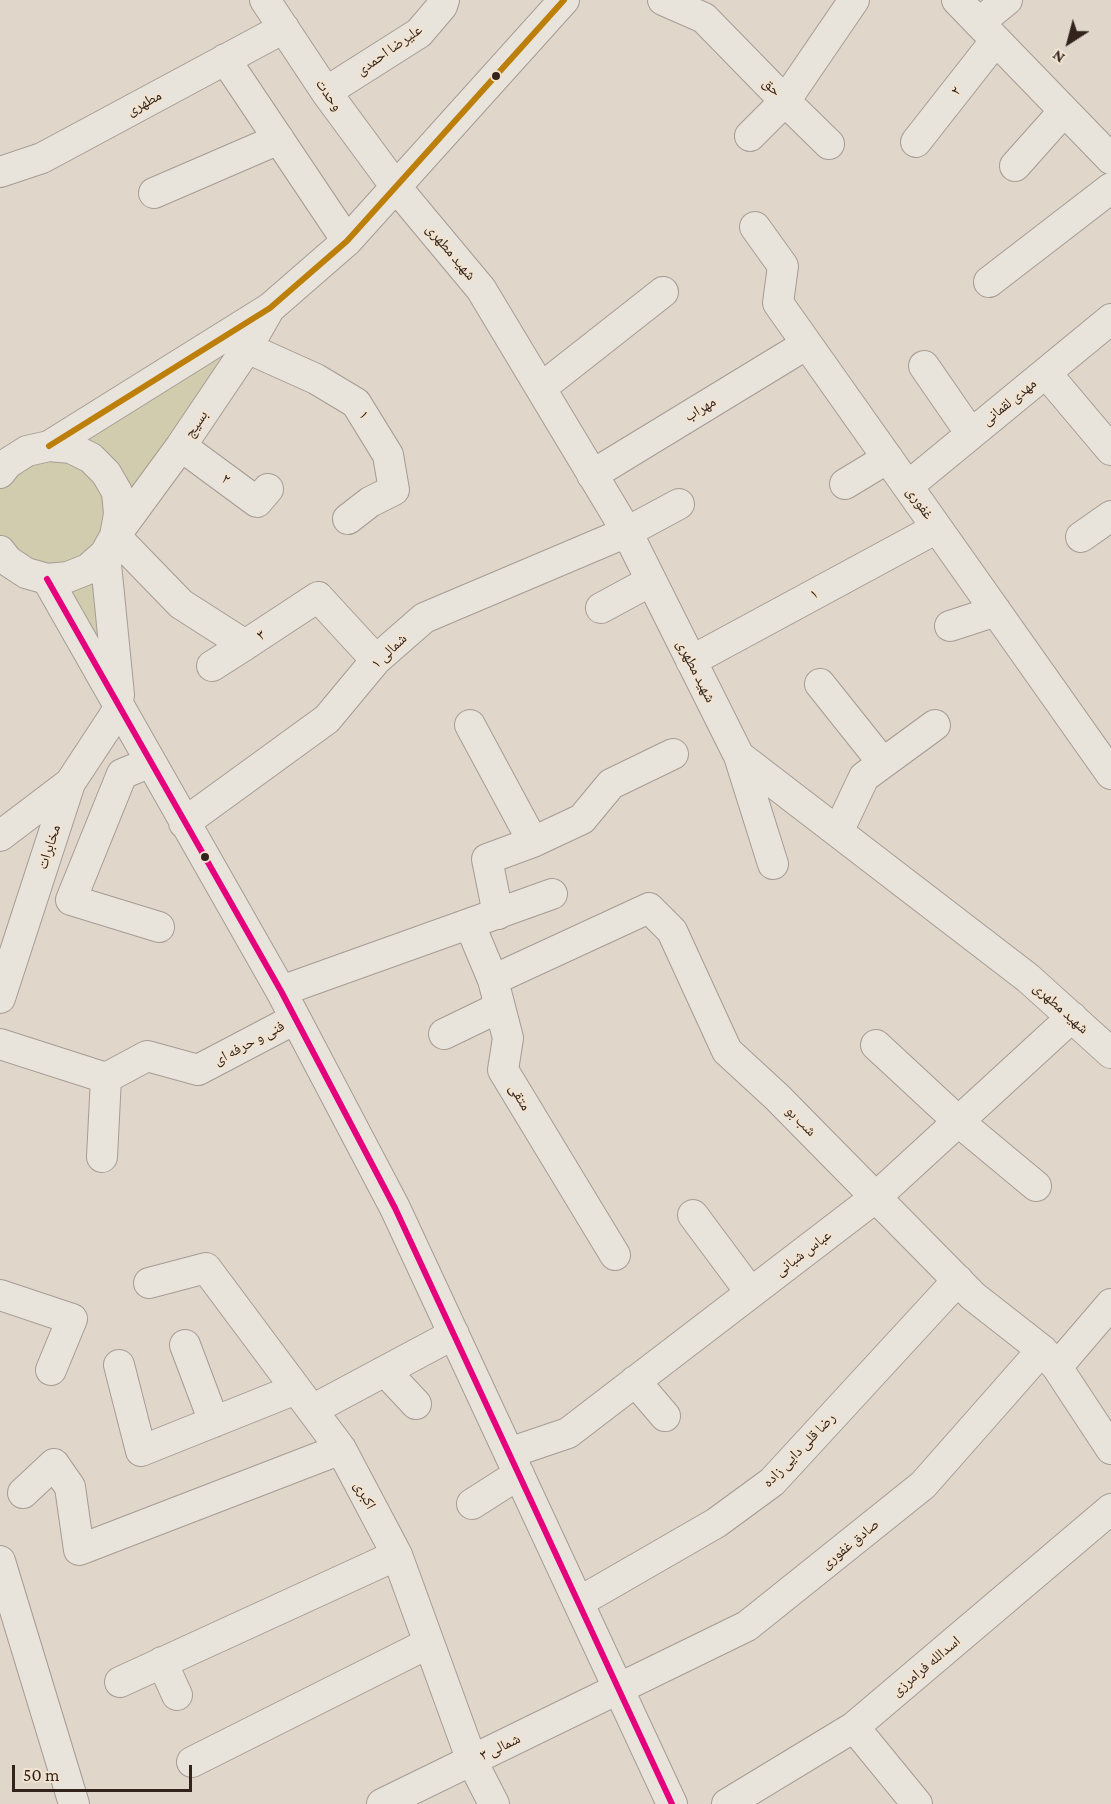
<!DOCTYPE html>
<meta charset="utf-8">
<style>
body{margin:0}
#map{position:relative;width:1111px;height:1804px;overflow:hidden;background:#e0d6ca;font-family:"Crimson Pro",serif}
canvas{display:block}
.north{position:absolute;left:1039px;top:12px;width:60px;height:60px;-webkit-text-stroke:4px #f1e3d0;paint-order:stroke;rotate:216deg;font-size:16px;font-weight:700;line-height:24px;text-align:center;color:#32241d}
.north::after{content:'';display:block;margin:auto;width:21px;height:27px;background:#32241d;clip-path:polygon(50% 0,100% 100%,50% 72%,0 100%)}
.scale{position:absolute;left:12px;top:1765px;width:180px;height:27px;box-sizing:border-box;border:3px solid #32241d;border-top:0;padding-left:8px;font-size:18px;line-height:21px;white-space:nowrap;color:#32241d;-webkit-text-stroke:4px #f1e3d0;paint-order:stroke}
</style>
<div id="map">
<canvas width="1111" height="1804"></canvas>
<div class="north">N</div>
<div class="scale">50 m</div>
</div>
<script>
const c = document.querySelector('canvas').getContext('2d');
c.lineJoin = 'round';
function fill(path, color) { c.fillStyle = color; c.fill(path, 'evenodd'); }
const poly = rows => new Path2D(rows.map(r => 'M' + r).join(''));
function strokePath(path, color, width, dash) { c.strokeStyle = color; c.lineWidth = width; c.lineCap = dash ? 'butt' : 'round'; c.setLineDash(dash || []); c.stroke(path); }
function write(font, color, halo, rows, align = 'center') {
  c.font = font + ' "Crimson Pro","Noto Naskh Arabic",serif'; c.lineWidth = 4.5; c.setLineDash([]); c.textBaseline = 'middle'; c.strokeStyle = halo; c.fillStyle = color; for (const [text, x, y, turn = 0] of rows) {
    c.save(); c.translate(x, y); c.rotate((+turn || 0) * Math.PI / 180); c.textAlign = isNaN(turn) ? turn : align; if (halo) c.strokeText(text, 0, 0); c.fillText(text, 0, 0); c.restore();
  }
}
const green = poly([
 [248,330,126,511,71,439],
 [29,459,83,463,107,494,106,533,81,563,42,569,0,537,0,487],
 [102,562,115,691,53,581]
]);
const minor = poly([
 [265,0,326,92,396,187,481,289,627,532,739,756,1028,978,1111,1053],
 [663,0,704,18,785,101,854,0],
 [957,0,1111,159],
 [979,23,1007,0],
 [225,59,347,241],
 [326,92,419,33,442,6,444,0],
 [750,136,785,101,829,144],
 [916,142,996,40],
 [1015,166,1064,111],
 [0,172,42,158,284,28],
 [154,193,279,139],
 [755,227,783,266,778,303,1111,774],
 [989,282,1111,188],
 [247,348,316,379,356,403,388,455,394,490,370,502,348,519],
 [924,366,971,434],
 [1046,373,1111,450],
 [541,388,663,292],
 [49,446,270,308,347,241,564,0],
 [181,446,257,502,268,489],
 [0,473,8,463,27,451,49,446,71,448,91,458,106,473,117,492,119,514,115,536,105,554,88,569,68,577,47,579,26,573,8,561,0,551],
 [592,475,807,344],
 [845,484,888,458],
 [908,486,1111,319],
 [115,536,181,604,245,645,318,597,376,660],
 [115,536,181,446,247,348,268,311],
 [1081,537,1111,516],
 [105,554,119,695],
 [47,579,281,991,395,1208,672,1804],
 [601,608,651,581],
 [950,626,996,611],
 [691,661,937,528],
 [212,666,245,645],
 [820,684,883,763],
 [470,725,533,842],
 [739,756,773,864],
 [151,762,122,774,71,900,159,927],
 [184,823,327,719,376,660,424,618,627,532,679,504],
 [838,832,864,777,935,725],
 [0,836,70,783],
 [498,914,487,859,533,842,582,819,611,784,673,754],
 [470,925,493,980,508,1038,503,1070,615,1255],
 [493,980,649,908,672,931,727,1051,777,1097,973,1296,1042,1350,1057,1367,1111,1304],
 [281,991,552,894],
 [0,998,70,783,120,707],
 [444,1034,500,1007],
 [0,1044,106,1078,147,1056,198,1070,295,1019],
 [876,1045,959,1122,1036,1186],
 [102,1157,106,1078],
 [693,1215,751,1293],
 [149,1283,206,1268,341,1449,397,1555,472,1761,494,1804],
 [0,1295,72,1319,51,1370],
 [185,1345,214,1422],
 [119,1365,141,1451,296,1389],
 [1057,1367,1111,1449],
 [385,1371,416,1404],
 [635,1381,665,1416],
 [312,1410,454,1334],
 [509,1453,568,1433,876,1197,1072,1017],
 [23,1493,54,1464,70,1487,79,1550,341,1449],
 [472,1504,519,1474],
 [0,1561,74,1804],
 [579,1602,716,1523,772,1482,958,1280],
 [162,1662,177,1695],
 [120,1682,397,1555],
 [854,1727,917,1804],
 [192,1762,429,1643],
 [382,1804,747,1626,923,1485,1042,1350],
 [727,1804,854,1727,1111,1509]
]);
const bus1 = poly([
 [49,446,270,308,347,241,564,0]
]);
const bus2 = poly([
 [47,579,281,991,395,1208,672,1804]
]);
const markers = [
 [496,76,5,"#32241d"],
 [205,857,5,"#32241d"]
];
const streetNames = [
 ["علیرضا احمدی",389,50,-35],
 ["حق",772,87,45],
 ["۲",956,91,-52],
 ["وحدت",329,95,55],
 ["مطهری",144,103,-28],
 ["شهید مطهری",451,252,50],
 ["مهدی لقمانی",1009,402,-39],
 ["مهراب",700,409,-31],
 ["۱",364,415,58],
 ["بسیج",196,424,-56],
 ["۲",226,479,36],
 ["غفوری",920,503,55],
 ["۱",814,594,-29],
 ["۳",261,635,-33],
 ["۱ شمالی",389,651,-44],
 ["شهید مطهری",696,671,63],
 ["مخابرات",49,847,-72],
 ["شهید مطهری",1061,1008,42],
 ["فنی و حرفه ای",249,1043,-28],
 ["متقی",520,1097,59],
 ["شب بو",801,1121,45],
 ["عباس شبانی",803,1253,-37],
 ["رضا قلی دایی زاده",799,1450,-46],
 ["اکبری",365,1495,62],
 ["صادق غفوری",850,1544,-39],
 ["اسدالله فرامرزی",926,1666,-40],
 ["۳ شمالی",500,1747,-26]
];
fill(green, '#d1ccae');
strokePath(minor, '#a59c94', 32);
strokePath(minor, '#e8e3db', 30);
strokePath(bus1, '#bc7f09', 6);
strokePath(bus2, '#e5007d', 6);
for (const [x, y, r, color] of markers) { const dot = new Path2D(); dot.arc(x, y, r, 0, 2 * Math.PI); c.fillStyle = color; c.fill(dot); strokePath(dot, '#f1e3d0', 2); }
write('15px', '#32241d', '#f1e3d0', streetNames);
</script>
